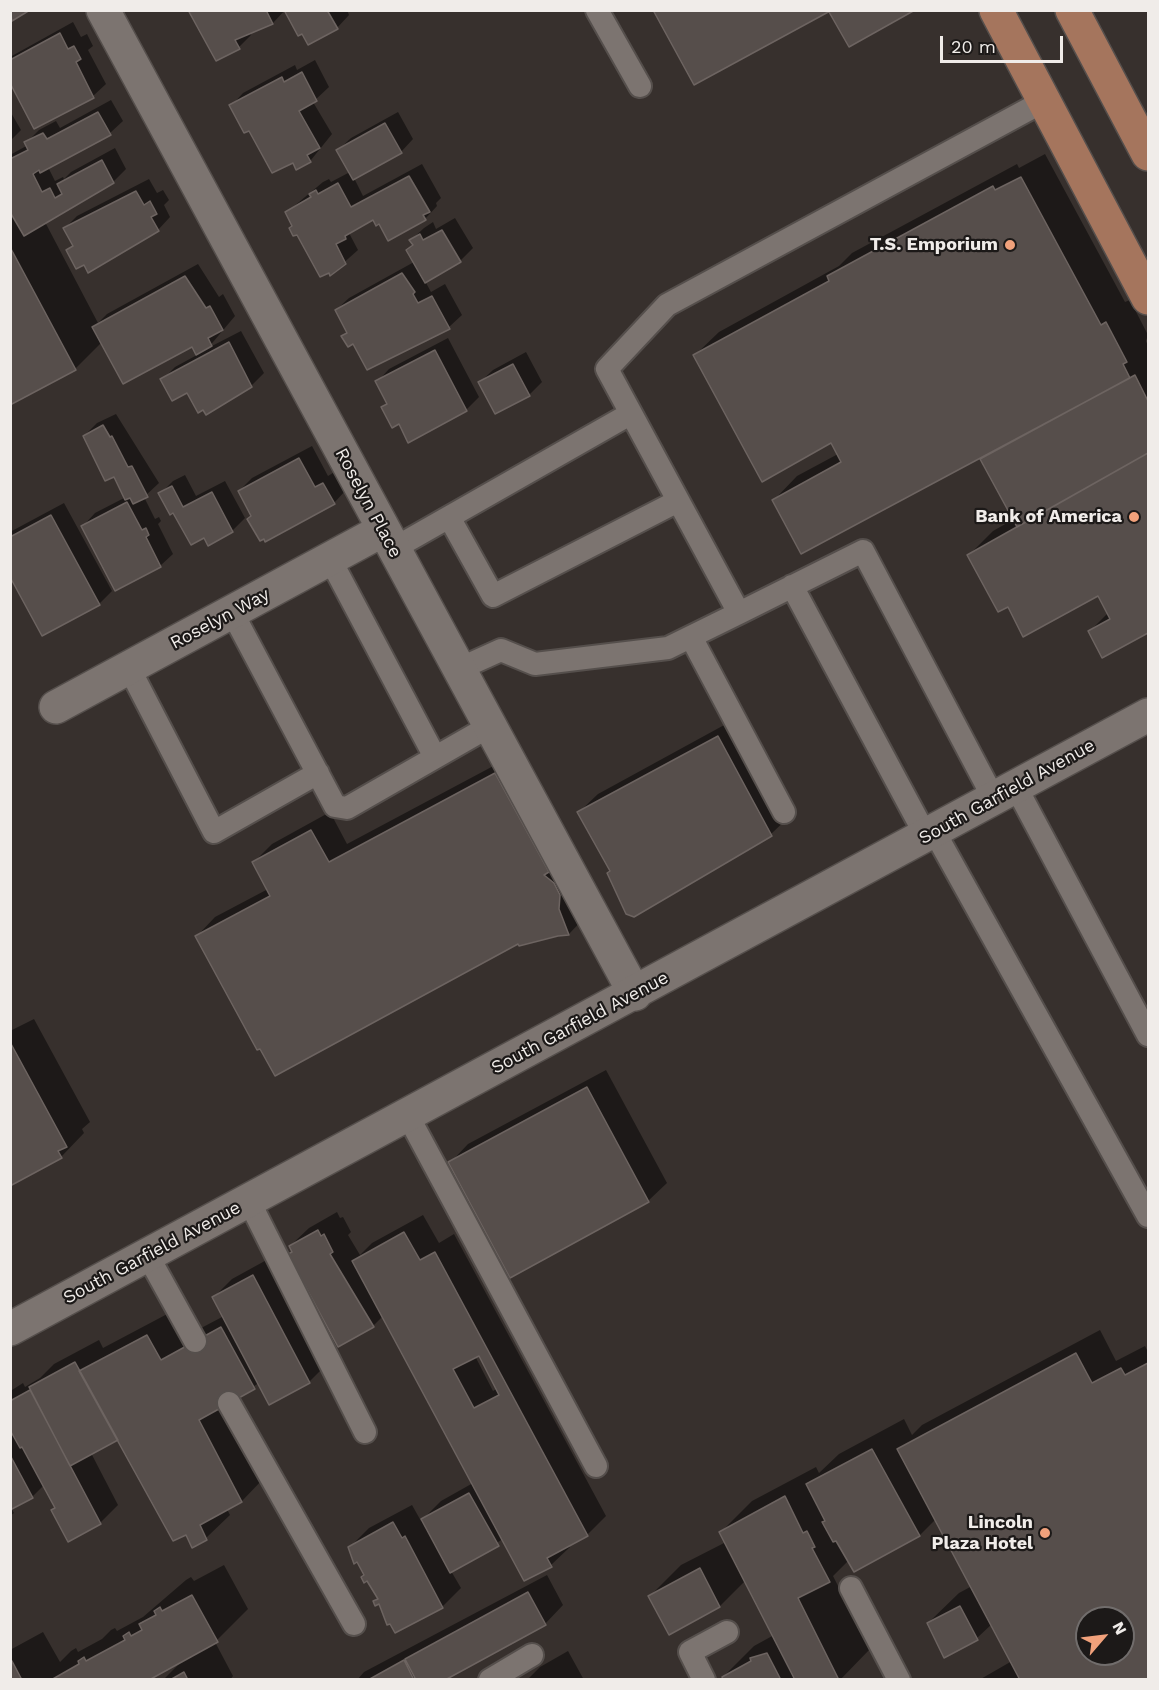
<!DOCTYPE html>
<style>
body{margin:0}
#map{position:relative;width:1159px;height:1690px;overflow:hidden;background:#37302d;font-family:"Work Sans",sans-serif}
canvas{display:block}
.frame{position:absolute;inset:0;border:12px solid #f0ece9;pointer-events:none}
.north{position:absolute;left:1075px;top:1606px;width:60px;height:60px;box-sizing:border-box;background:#1c1918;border:2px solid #716d6c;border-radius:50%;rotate:62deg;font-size:16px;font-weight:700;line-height:24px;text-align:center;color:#f0ece9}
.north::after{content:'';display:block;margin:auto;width:21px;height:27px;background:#f1a17b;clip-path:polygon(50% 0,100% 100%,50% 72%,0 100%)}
.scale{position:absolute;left:940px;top:36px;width:123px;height:27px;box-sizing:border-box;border:3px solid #f0ece9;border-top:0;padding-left:8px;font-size:18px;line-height:21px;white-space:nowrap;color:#f0ece9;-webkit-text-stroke:4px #1c1918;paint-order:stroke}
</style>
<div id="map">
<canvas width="1159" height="1690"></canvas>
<div class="frame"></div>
<div class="north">N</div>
<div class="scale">20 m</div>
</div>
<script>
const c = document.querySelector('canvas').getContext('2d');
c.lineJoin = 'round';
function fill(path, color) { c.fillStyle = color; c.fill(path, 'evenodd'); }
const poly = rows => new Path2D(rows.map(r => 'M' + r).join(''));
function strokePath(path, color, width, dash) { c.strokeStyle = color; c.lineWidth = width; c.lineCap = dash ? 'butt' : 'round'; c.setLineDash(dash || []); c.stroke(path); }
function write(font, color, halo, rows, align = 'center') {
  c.font = font + ' "Work Sans",sans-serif'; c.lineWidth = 4.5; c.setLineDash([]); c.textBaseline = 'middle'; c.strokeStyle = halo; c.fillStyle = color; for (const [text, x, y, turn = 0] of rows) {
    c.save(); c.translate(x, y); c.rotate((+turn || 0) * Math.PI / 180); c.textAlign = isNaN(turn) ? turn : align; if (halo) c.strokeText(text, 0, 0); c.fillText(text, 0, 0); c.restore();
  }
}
const shadow = poly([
 [190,10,285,10,273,23,250,32,251,35,239,47],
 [286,10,347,10,349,15,337,28],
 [73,22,81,37,87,34,93,46,88,50,106,84,93,96,35,127,10,80,10,57],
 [315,60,329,87,313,102,332,134,311,160,297,168,293,161,249,129,231,106,243,93,295,65,297,70],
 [111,100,123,121,110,133,48,167,55,181,63,177,64,179,71,172,115,148,126,169,113,182,45,222,98,323,107,314,198,264,219,297,223,294,235,316,208,348,241,331,264,373,251,386,188,391,162,380,175,367,197,355,192,345,102,342,75,369,10,404,10,155,28,145,26,143,39,130,56,121,60,128],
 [10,111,21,130,10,141],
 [398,112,413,139,401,152,354,178,363,196,422,164,441,198,436,203,437,206,425,219,379,222,373,218,349,233,358,250,331,274,287,212,323,182,329,179,331,182,350,172,338,150,351,138],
 [1045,154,1125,302,1130,300,1148,335,1146,341,1148,346,1148,631,1103,656,1090,631,1108,613,1098,594,1008,605,969,555,993,531,1014,519,981,457,774,500,797,476,838,454,832,441,695,355,719,332,839,266,852,253,1017,164,1019,168],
 [149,179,157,193,163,190,169,200,164,205,170,217,158,230,68,250,74,244,65,228,77,216],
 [455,218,473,248,460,261,425,281,431,292,445,284,462,315,449,327,353,342,343,336,348,331,336,310,349,298,414,262,407,250,413,244,411,240,424,228,433,222,436,229],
 [448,338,479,397,466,410,409,441,399,422,383,407,388,402,377,382,389,369],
 [526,352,542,382,529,395,480,382,493,370],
 [116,414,159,483,144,497,155,519,159,517,161,521,158,524,173,554,160,566,83,526,95,513,126,497,114,475,84,436,97,423],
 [312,446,328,476,336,471,346,490,334,503,252,516,239,491,252,478],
 [185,475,196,496,225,481,245,518,232,531,174,511,160,494,173,481],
 [64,503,112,591,99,604,10,574,10,532],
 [737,718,790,816,771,834,634,915,579,812,598,794],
 [514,755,587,915,569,934,519,942,197,936,215,917,268,889,254,862,272,844,330,812,347,844],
 [34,1019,90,1122,82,1129,84,1133,61,1157,10,1184,10,1031],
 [606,1070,667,1183,648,1201,450,1163,468,1144],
 [337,1212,340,1218,343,1217,351,1232,348,1235,360,1255,372,1243,423,1215,439,1243,454,1234,606,1516,588,1534,568,1545,570,1547,551,1565,525,1579,503,1539,451,1571,461,1588,442,1607,375,1602,379,1598,350,1547,369,1528,412,1505,421,1521,441,1501,473,1483,383,1316,373,1326,339,1345,290,1246,309,1228],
 [479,1354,498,1388,493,1391,475,1356],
 [272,1257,328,1363,309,1382,259,1383,226,1403,265,1477,242,1501,227,1509,230,1515,206,1538,193,1546,119,1438,91,1453,118,1505,100,1523,56,1507,44,1485,32,1497,11,1508,14,1513,10,1516,10,1388,12,1390,23,1383,25,1387,40,1378,54,1364,99,1340,103,1348,171,1312,184,1337,224,1316,214,1297,232,1279],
 [1100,1330,1116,1361,1145,1346,1148,1352,1148,1680,979,1680,1012,1661,992,1624,977,1638,928,1623,959,1593,972,1586,936,1519,920,1535,854,1570,848,1561,833,1576,870,1649,840,1680,725,1680,723,1677,754,1646,774,1635,746,1580,720,1606,650,1596,681,1565,726,1542,721,1532,752,1501,816,1467,819,1473,839,1454,904,1419,912,1435,922,1425],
 [1087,1618,1123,1618,1123,1654,1087,1654],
 [224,1565,248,1609,215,1642,233,1676,230,1680,163,1680,182,1661,146,1680,10,1680,10,1650,43,1632,60,1662,71,1651,76,1648,78,1652,102,1639,111,1630,115,1628,117,1631,143,1617,186,1580,191,1577,194,1581],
 [547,1575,563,1605,545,1624,442,1680,357,1680,364,1672],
 [568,1651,584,1680,527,1680,540,1667]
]);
const building = poly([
 [10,10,30,10,12,21,10,10],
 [188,10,266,10,273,24,235,40,240,49,216,61,188,10],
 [284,10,327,10,338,29,308,45,302,34,298,36,284,10],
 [653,10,832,10,694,85,653,10],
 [832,10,915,10,849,47,829,12,832,10],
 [60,33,68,49,74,46,81,59,76,62,94,98,34,129,10,83,10,60,60,33],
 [302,72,317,101,299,111,320,148,307,155,311,162,296,170,293,163,272,173,249,131,244,133,229,105,282,77,284,82,302,72],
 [98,112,111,135,40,173,39,170,33,174,42,192,50,188,55,198,62,194,57,184,102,160,114,183,24,236,10,212,10,159,28,150,24,142,43,133,47,139,98,112],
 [385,123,402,153,353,180,336,150,385,123],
 [409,176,430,212,423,215,426,220,388,241,379,224,376,226,373,220,345,236,346,239,336,244,346,264,330,276,329,273,320,277,297,235,293,236,289,228,292,226,285,212,311,197,309,194,316,190,318,194,338,183,351,207,409,176],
 [1021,177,1101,325,1106,322,1127,362,1123,364,1130,378,801,554,772,500,841,462,831,443,762,482,693,355,829,281,827,276,993,186,995,190,1021,177],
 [136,191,144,205,150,201,157,214,151,217,159,231,88,273,84,265,76,269,66,250,73,246,63,228,136,191],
 [442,230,461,262,425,283,406,250,413,245,409,240,420,234,423,240,442,230],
 [10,247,76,370,10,405,10,247],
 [402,273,415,292,413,294,418,303,432,296,450,329,367,370,353,344,348,347,341,336,347,333,335,310,402,273],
 [185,276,206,308,210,306,223,330,208,338,212,346,196,355,192,347,123,384,92,327,185,276],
 [229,342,252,387,206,415,203,410,198,413,187,393,172,401,160,379,229,342],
 [435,350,467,411,408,443,399,424,392,428,381,407,387,404,375,381,435,350],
 [513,364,530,396,495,414,478,382,513,364],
 [1135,375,1148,401,1148,453,1017,527,980,459,1135,375],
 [103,425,110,437,112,436,128,467,132,466,148,497,133,504,130,498,125,500,114,477,105,481,83,436,103,425],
 [1148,453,1148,633,1102,658,1088,631,1110,619,1098,596,1023,637,1008,607,998,612,967,555,1148,453],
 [299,458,315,487,323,483,335,504,265,542,264,539,260,541,247,519,251,516,238,491,299,458],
 [172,486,183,507,212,492,233,532,208,546,204,538,191,545,173,513,170,515,158,493,172,486],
 [127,502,142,530,146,528,149,535,146,537,161,567,115,591,81,526,127,502],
 [51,515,100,605,42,636,10,577,10,537,51,515],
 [718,736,772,836,634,917,626,914,607,873,610,871,577,812,718,736],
 [495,773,549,872,544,875,554,883,560,895,559,909,569,935,558,936,519,946,518,944,275,1076,260,1049,257,1050,195,936,270,896,252,862,311,830,329,862,495,773],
 [10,1042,67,1147,58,1151,62,1158,10,1186,10,1042],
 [587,1087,649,1202,510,1278,448,1162,587,1087],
 [318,1230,321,1236,324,1234,333,1252,330,1254,374,1327,338,1347,288,1254,292,1252,289,1246,318,1230],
 [404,1232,420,1260,435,1252,588,1536,547,1558,552,1567,524,1581,352,1261,404,1232],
 [479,1356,499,1395,474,1408,453,1369,479,1356],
 [253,1275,310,1383,269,1405,212,1297,253,1275],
 [221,1327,255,1389,199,1420,242,1502,200,1525,207,1540,192,1548,186,1535,173,1541,79,1371,147,1335,161,1360,221,1327],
 [1076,1353,1092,1383,1121,1368,1125,1375,1148,1363,1148,1680,1020,1680,897,1449,1076,1353],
 [1087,1618,1123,1618,1123,1654,1087,1654,1087,1618],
 [75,1362,118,1440,70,1466,29,1387,75,1362],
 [30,1390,101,1524,68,1542,51,1510,55,1508,22,1447,20,1448,10,1430,10,1401,30,1390],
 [872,1449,920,1536,854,1572,836,1541,833,1542,822,1522,825,1521,806,1484,872,1449],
 [10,1455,33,1498,10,1510,10,1455],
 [469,1493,499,1546,450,1573,421,1519,469,1493],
 [785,1496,803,1533,807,1531,815,1547,812,1548,830,1582,798,1598,839,1680,795,1680,719,1532,785,1496],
 [393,1522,402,1538,405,1536,443,1608,395,1633,390,1624,387,1625,379,1604,375,1606,373,1601,378,1599,367,1581,364,1583,361,1577,364,1575,357,1562,354,1564,348,1547,393,1522],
 [700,1568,720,1607,669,1635,648,1596,700,1568],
 [528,1592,546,1625,445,1680,416,1680,405,1659,528,1592],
 [192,1595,218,1642,149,1680,51,1680,79,1664,78,1661,84,1657,86,1661,125,1640,123,1636,129,1632,131,1636,142,1630,139,1624,156,1615,154,1611,160,1607,162,1611,192,1595],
 [960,1606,978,1640,944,1658,927,1623,960,1606],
 [767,1653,781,1680,723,1680,722,1677,751,1661,750,1658,767,1653],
 [404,1660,414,1680,368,1680,404,1660],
 [12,1661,22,1680,10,1680,12,1661],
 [184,1672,188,1680,170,1680,184,1672]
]);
const lane = poly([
 [597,10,640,86],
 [449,517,493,596,678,501],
 [393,549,630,414],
 [330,559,435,757],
 [792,586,926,836],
 [232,612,335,806,347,808,490,726],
 [691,637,784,812],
 [129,668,214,832,318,773],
 [459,669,501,650,535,664,668,648,739,613],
 [1016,787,1148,1035],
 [994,799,863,551,739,613,607,369,667,305,1044,101],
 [934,831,1148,1216],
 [408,1116,596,1466],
 [249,1201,365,1432],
 [148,1256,195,1341],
 [229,1403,354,1624],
 [851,1588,899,1680],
 [490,1680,532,1655],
 [704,1680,690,1652,727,1632]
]);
const street = poly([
 [103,10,635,994],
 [56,707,383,530]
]);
const secondary = poly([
 [10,1329,1148,715]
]);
const primary = poly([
 [996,10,1148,298],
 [1072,10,1148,154]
]);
const markers = [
 [1010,245,6,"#f1a17b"],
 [1134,517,6,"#f1a17b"],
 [1045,1533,6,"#f1a17b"]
];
const poiNames = [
 ["T.S. Emporium",998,245],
 ["Bank of America",1122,517],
 ["Lincoln",1033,1523],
 ["Plaza Hotel",1033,1544]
];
const streetNames = [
 ["Roselyn Place",368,503,62],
 ["Roselyn Way",220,619,-28],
 ["South Garfield Avenue",1007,792,-29],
 ["South Garfield Avenue",580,1023,-28],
 ["South Garfield Avenue",152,1253,-28]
];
fill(shadow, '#0007');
fill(building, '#564e4b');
strokePath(building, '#6d6461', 1.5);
strokePath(lane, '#554f4c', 26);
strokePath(street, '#554f4c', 36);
strokePath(secondary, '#554f4c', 36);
strokePath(primary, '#554f4c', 36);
strokePath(lane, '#7c7470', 22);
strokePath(street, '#7c7470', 33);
strokePath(secondary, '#7c7470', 33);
strokePath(primary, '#a5755d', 33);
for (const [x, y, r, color] of markers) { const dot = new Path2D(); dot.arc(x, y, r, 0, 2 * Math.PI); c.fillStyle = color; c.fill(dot); strokePath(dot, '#1c1918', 2); }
write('bold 18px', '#f0ece9', '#1c1918', poiNames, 'right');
write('18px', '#f0ece9', '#1c1918', streetNames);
</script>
